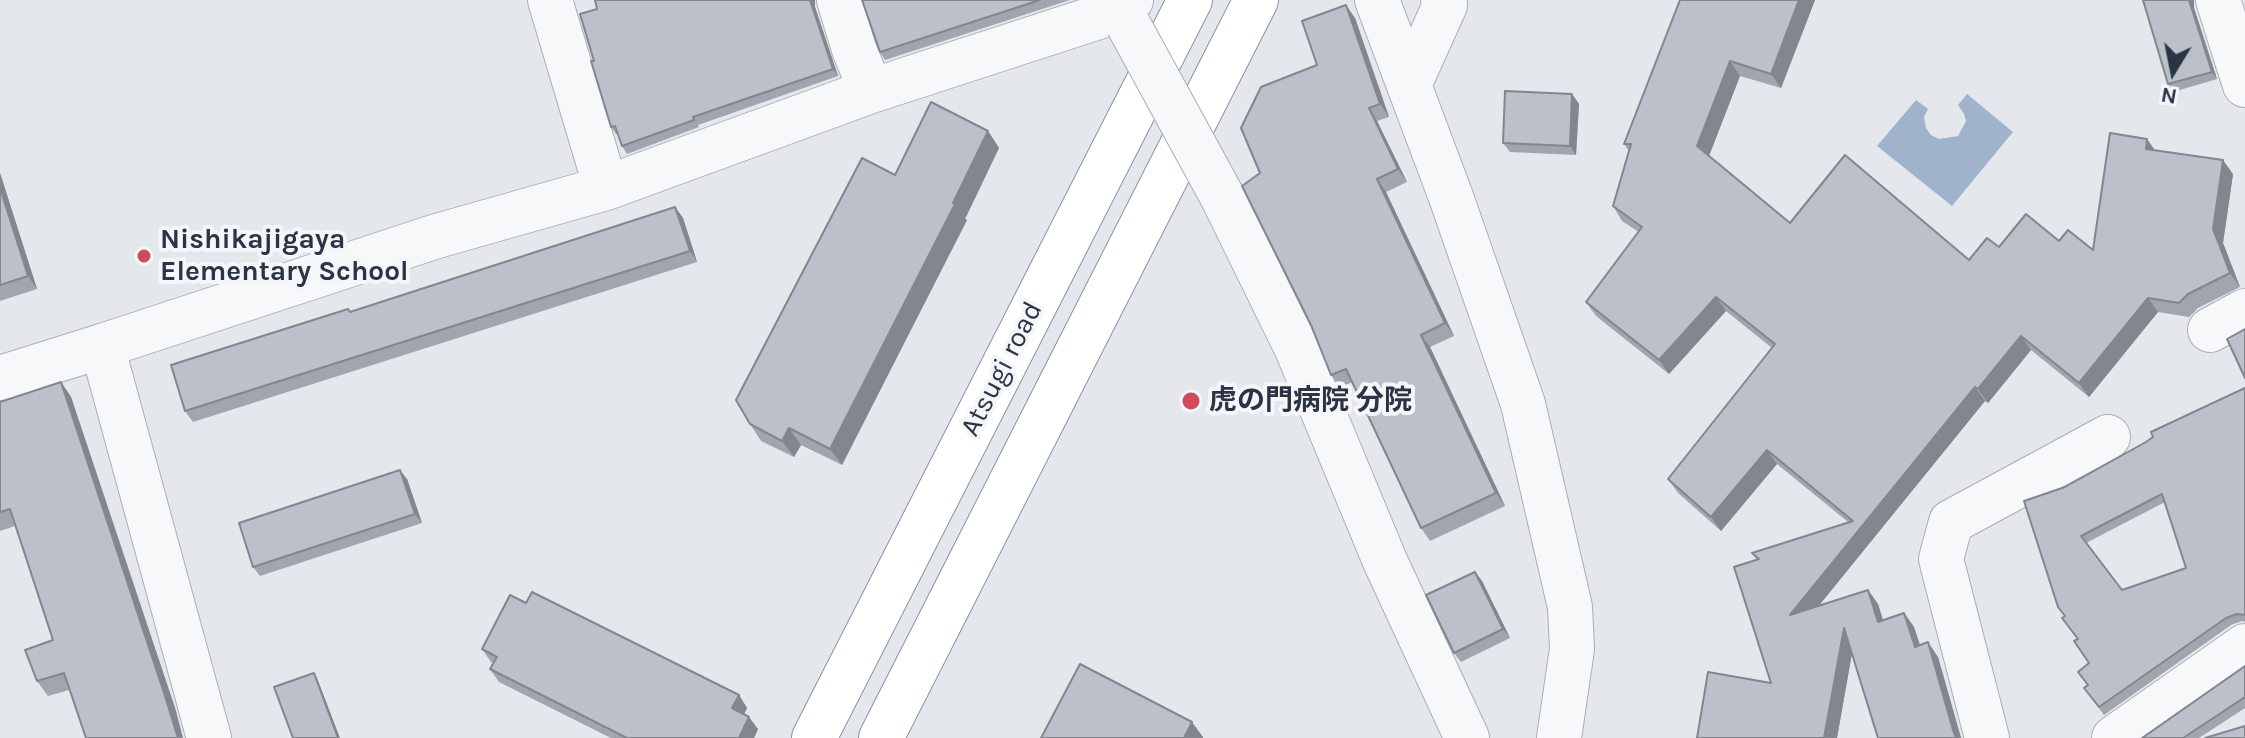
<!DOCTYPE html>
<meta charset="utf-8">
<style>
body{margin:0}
#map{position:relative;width:2245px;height:738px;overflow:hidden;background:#e4e7ec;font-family:Karla,sans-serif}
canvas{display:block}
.north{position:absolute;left:2133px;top:32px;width:80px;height:80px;-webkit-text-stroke:6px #f4f6f9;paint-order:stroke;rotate:190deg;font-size:22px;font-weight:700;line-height:32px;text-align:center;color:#2b3445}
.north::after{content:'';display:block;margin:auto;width:28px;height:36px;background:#2b3445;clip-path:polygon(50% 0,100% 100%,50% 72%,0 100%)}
</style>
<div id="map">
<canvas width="2245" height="738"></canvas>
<div class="north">N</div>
</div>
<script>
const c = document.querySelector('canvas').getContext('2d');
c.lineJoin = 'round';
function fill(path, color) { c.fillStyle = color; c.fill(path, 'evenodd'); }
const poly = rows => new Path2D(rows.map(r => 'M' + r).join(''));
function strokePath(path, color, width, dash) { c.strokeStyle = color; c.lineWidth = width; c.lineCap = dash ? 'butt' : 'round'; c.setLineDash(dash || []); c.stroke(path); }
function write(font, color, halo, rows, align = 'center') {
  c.font = font + ' Karla,"Noto Sans JP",sans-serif'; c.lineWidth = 8; c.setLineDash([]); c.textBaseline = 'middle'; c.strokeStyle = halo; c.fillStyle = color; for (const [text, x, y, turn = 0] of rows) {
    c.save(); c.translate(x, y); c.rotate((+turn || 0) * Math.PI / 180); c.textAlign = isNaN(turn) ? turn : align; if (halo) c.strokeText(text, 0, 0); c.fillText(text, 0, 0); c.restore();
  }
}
const water = poly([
 [1967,94,2013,132,1952,206,1877,146,1916,100,1928,109,1924,117,1926,128,1931,135,1939,139,1958,136,1966,121,1964,114,1958,105]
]);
const street = poly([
 [550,0,606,188],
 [839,0,854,49,871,91],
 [1377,0,1451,197,1523,404,1570,607,1572,649,1559,738],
 [2218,0,2245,85],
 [1409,85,1445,5,1443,0],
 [1223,198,1297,349,1385,561,1467,738],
 [2210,330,2245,311],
 [0,378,102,346],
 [209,738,102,346,437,236,606,188,871,91,1126,8,1131,0],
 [1987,738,1941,559,1951,522,2108,437],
 [2114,738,2245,646]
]);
const highway = poly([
 [814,738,1190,0],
 [881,738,1256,0]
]);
const streetBridge = poly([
 [1128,24,1223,198]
]);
const wall = poly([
 [862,0,1070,0,885,60,880,52],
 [1680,0,1815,0,1781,88,1740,76,1709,156,1790,223,1969,260,1999,247,2059,241,2093,250,2155,150,2233,174,2223,243,2240,287,2198,308,2189,317,2158,312,2089,397,2031,350,1988,403,1985,401,1819,605,1868,590,1878,604,1883,620,1904,613,1914,627,1920,645,1938,657,1961,738,1878,738,1852,653,1837,738,1697,738,1771,683,1757,560,1752,553,1848,522,1777,464,1721,531,1678,493,1668,479,1772,348,1726,311,1669,374,1596,316,1586,302,1639,232,1622,221,1613,206,1629,151,1624,144],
 [815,7,838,76,698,125,699,127,627,154,622,146,618,134,616,134,611,127,594,61,597,9],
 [2194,8,2217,79,2173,92,2168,84],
 [1355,18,1389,117,1377,121,1407,182,1386,192,1454,336,1430,347,1505,506,1430,541,1421,528,1352,382,1340,388,1331,375,1260,173,1317,65],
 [1572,94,1579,104,1576,155,1510,152,1503,143],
 [988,131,999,148,965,219,967,220,842,465,801,445,794,457,761,441,750,424,895,175],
 [0,173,37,289,0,301],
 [675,207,683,218,697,262,193,422,185,411,351,312],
 [61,382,71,397,176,711,69,690,48,696,37,681,53,640,15,526,0,531,0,402],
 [2245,388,2245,622,2242,621,2231,625,2104,715,2084,688,2088,685,2089,663,2077,639,2065,487],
 [2165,502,2186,568,2122,590,2086,543],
 [407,479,422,523,260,576,253,567],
 [1475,572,1482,581,1510,638,1461,662,1454,653],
 [526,603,739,695,747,708,744,714,758,729,754,738,611,738,499,682,490,669,494,663,491,662,482,649],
 [2245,666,2245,708,2199,738,2142,738]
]);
const shadedWall = poly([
 [810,0,815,0,815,7,838,76,833,69],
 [1799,0,1815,0,1781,88,1771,74],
 [2189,0,2194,0,2194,8,2217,79,2212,72],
 [1346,5,1355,18,1389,117,1380,104],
 [1730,61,1740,76,1707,161,1697,146],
 [1572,94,1579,104,1576,155,1570,146],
 [1369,108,1377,121,1407,182,1398,169],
 [988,131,999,148,965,219,967,220,842,465,830,449,953,203],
 [2147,139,2157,153,2146,149],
 [2223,160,2233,174,2223,243,2240,287,2230,273,2213,229],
 [0,173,37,289,28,276,0,188],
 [1377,179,1386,192,1454,336,1445,323],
 [675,207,683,218,697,262,690,251],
 [1716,297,1726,311,1669,374,1659,360],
 [2148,298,2158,312,2089,397,2079,383],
 [1421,335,1430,347,1505,506,1496,493],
 [2021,336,2031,350,1988,403,1978,389],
 [61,382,71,397,176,711,183,738,178,738],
 [1975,387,1985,401,1800,629,1790,615],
 [789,428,801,445,794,457,782,441],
 [1767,450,1777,464,1721,531,1711,517],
 [400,470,407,479,422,523,415,514],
 [1475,572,1482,581,1510,638,1503,629],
 [1868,590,1878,604,1888,636,1878,622],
 [1904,613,1914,627,1925,661,1915,647],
 [1844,628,1854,642,1837,738,1824,738],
 [1928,642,1938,657,1961,738,1956,738,1953,730],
 [314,673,317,678,340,738,338,738],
 [739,695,747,708,741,721,732,708],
 [749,717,758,729,754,738,739,738],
 [1192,722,1203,737,1203,738,1184,738]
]);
const building = poly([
 [595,0,810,0,833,69,693,117,694,120,622,146,615,126,611,127,591,61,594,61,580,14,597,9,595,0],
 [862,0,1040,0,880,52,862,0],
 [1680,0,1799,0,1771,74,1730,61,1697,146,1790,223,1845,155,1969,260,1987,238,1999,247,2026,214,2059,241,2068,230,2093,250,2110,133,2147,139,2146,149,2223,160,2213,229,2230,273,2188,294,2179,303,2148,298,2079,383,2021,336,1978,389,1975,387,1790,615,1868,590,1878,622,1904,613,1915,647,1928,642,1953,730,1956,738,1878,738,1844,628,1824,738,1697,738,1708,672,1771,683,1734,567,1759,559,1752,553,1853,521,1767,450,1711,517,1668,479,1775,344,1716,297,1659,360,1586,302,1642,227,1613,206,1631,144,1624,144,1680,0],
 [2143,0,2189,0,2212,72,2168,84,2143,0],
 [1346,5,1380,104,1369,108,1398,169,1377,179,1445,323,1421,335,1496,493,1421,528,1346,369,1331,375,1311,325,1242,186,1260,173,1241,128,1261,87,1317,65,1302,21,1346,5],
 [1505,91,1572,94,1570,146,1503,143,1505,91],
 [931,102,988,131,953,203,955,204,830,449,789,428,782,441,750,424,736,400,862,158,895,175,931,102],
 [0,188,28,276,0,285,0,188],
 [675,207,690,251,185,411,171,365,348,309,350,312,675,207],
 [2245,329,2245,378,2227,339,2245,329],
 [61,382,165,696,178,738,86,738,64,673,37,681,25,650,53,640,10,509,0,512,0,402,61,382],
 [2245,388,2245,615,2237,614,2226,618,2099,707,2084,688,2088,685,2078,672,2089,663,2074,641,2078,639,2062,618,2065,616,2058,607,2024,501,2065,487,2146,442,2153,437,2151,432,2245,388],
 [2162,494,2186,568,2122,590,2081,536,2162,494],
 [400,470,415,514,253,567,239,523,400,470],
 [1475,572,1503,629,1454,653,1426,595,1475,572],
 [532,592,739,695,732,708,749,717,739,738,627,738,490,669,497,657,482,649,510,595,526,603,532,592],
 [1080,664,1192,722,1184,738,1041,738,1080,664],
 [2245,666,2245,697,2183,738,2142,738,2245,666],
 [314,673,338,738,293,738,274,687,314,673],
 [2245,726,2245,738,2205,738,2245,726]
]);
const markers = [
 [144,256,8,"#d1495b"],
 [1191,401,10,"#d1495b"]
];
const poiNames = [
 ["Nishikajigaya",160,240],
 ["Elementary School",160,272],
 ["虎の門病院 分院",1209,401]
];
const streetNames = [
 ["Atsugi road",1002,369,-63]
];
fill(water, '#9fb4cc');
strokePath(street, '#a9aeb7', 46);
strokePath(highway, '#8b94a3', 46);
strokePath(street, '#f7f8fa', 44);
strokePath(highway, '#fff', 44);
strokePath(streetBridge, '#a9aeb7', 46, []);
strokePath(streetBridge, '#f7f8fa', 44);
fill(wall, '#a1a5ae');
fill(shadedWall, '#83868d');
fill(building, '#bbc0ca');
strokePath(building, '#83868d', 2);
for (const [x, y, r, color] of markers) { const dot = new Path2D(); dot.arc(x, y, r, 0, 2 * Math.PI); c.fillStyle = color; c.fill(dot); strokePath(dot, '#f4f6f9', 3); }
write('bold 28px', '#2b3445', '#f4f6f9', poiNames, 'left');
write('28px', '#2b3445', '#f4f6f9', streetNames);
</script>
